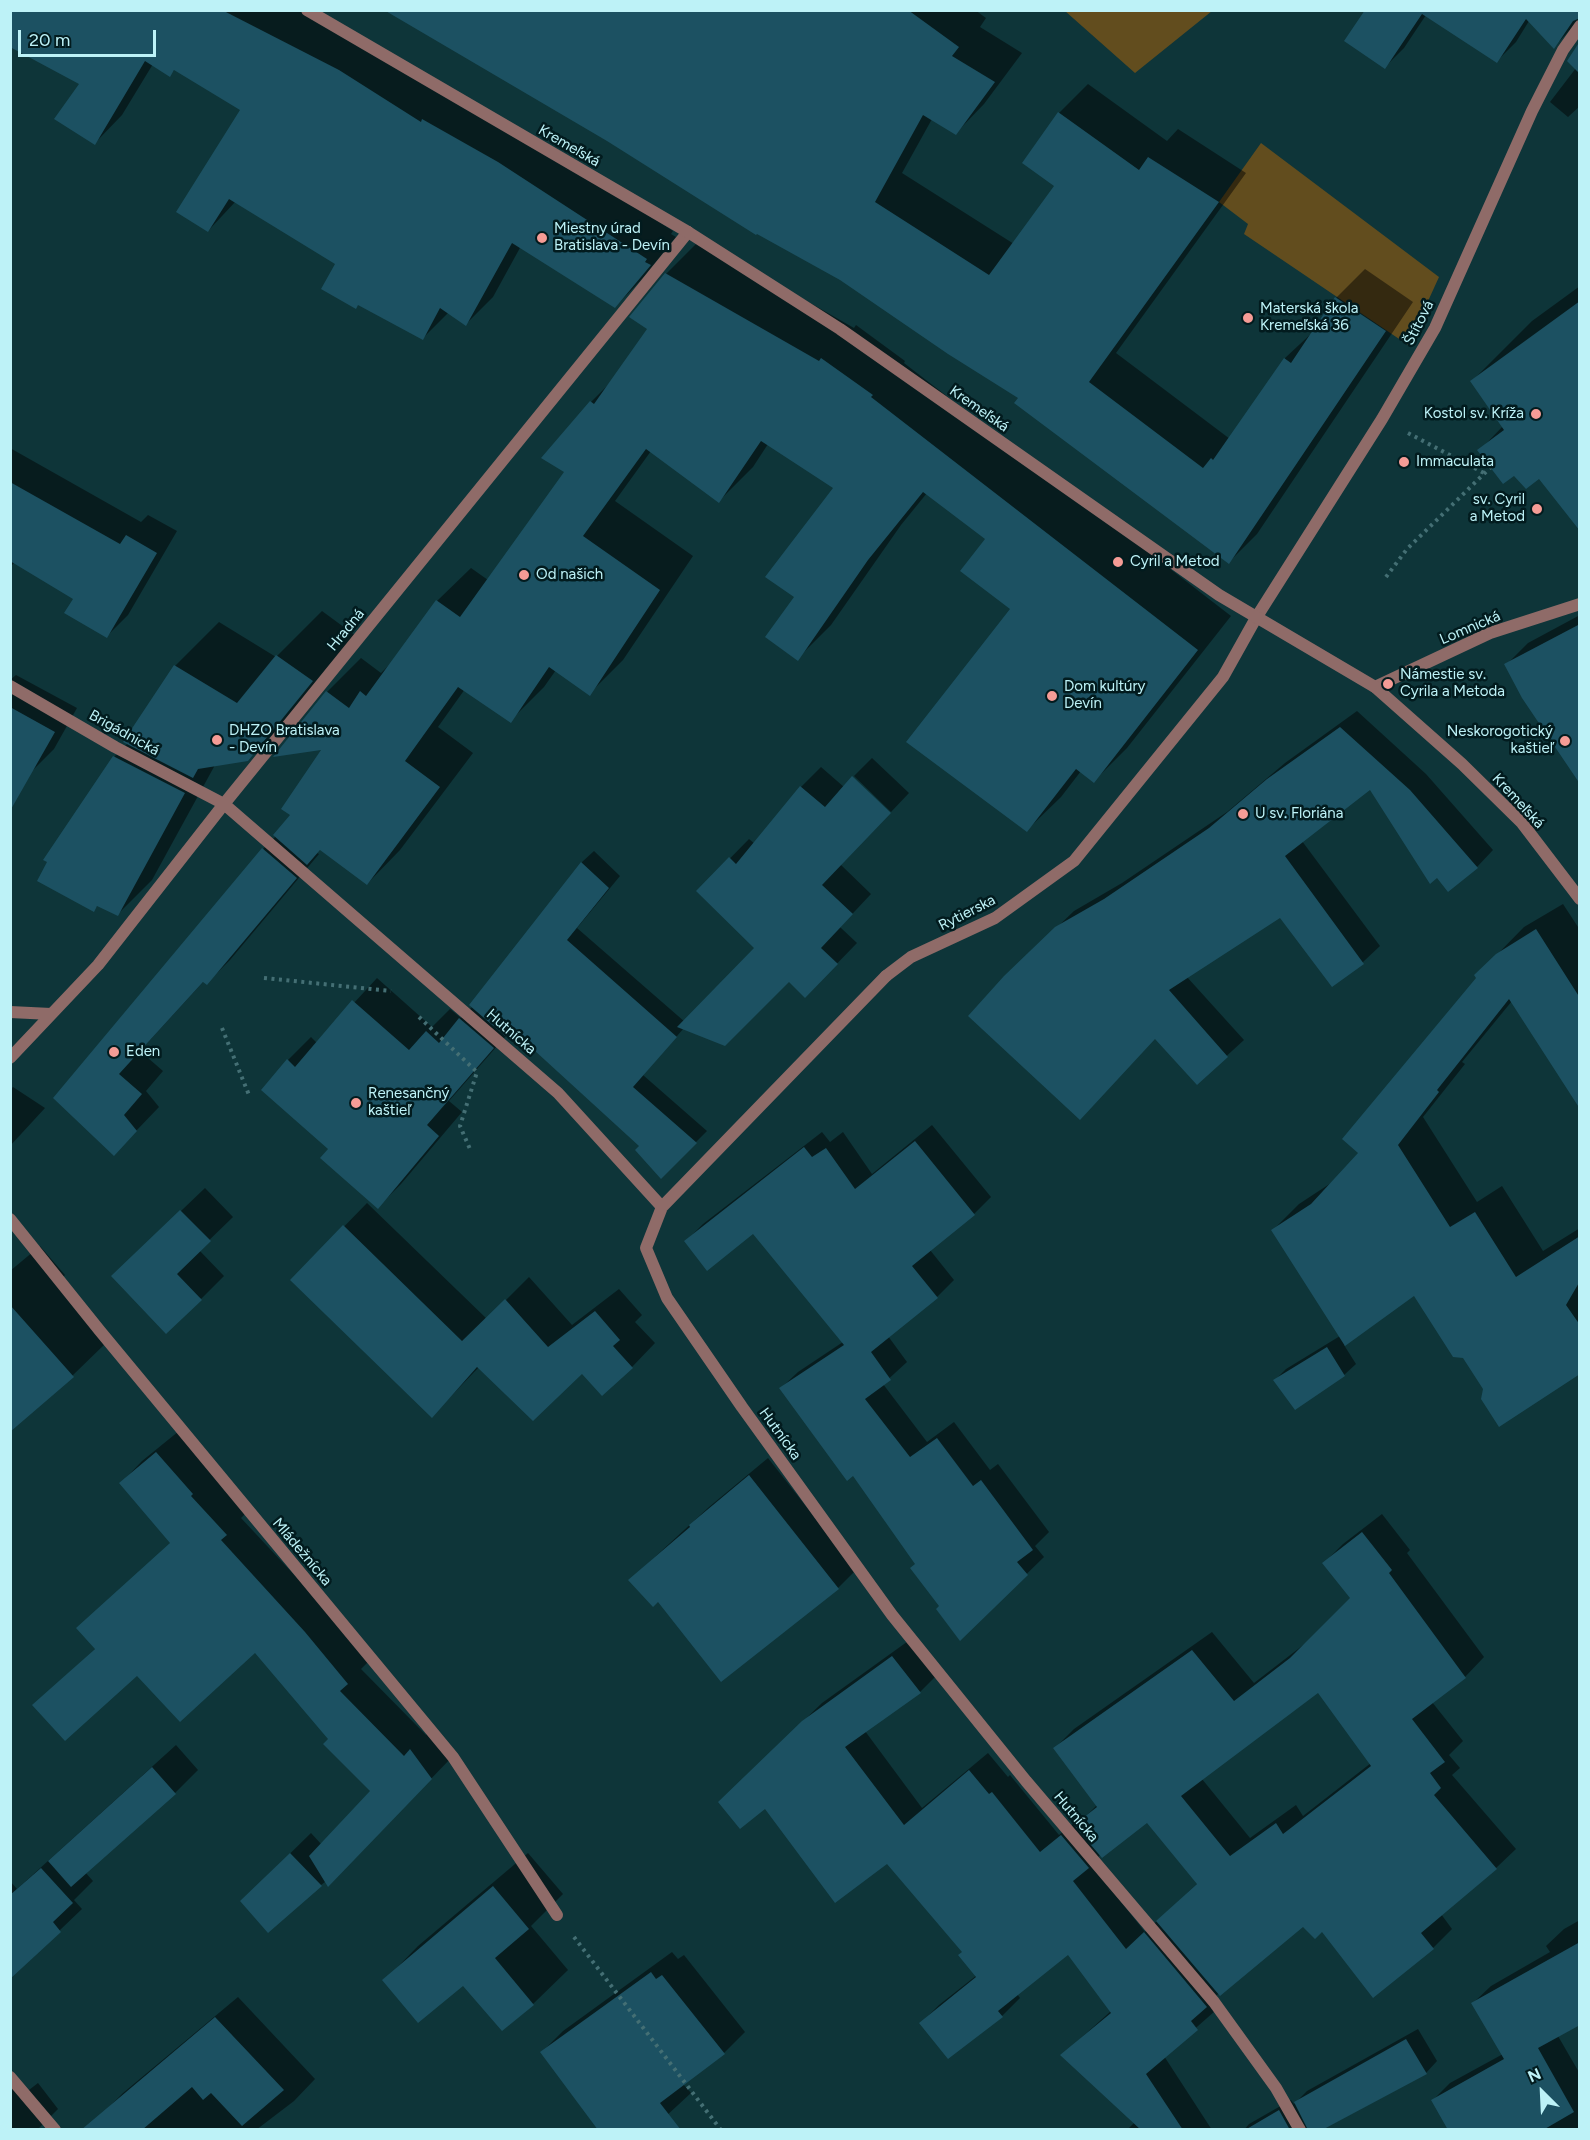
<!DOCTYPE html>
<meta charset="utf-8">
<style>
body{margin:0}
#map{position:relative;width:1590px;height:2140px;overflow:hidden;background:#0e3539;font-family:Figtree,sans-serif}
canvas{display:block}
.frame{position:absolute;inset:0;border:12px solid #bdf2f7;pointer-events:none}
.north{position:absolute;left:1512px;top:2062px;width:60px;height:60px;-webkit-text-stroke:4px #021b1e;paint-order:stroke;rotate:336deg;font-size:16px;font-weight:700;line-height:24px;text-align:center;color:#bdf2f7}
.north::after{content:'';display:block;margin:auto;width:21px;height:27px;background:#bdf2f7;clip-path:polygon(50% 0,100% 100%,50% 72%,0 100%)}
.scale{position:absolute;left:18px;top:30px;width:138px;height:27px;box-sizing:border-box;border:3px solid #bdf2f7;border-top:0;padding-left:8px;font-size:18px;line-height:21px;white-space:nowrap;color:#bdf2f7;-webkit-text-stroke:4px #021b1e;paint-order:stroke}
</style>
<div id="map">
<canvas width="1590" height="2140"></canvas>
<div class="frame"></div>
<div class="north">N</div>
<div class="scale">20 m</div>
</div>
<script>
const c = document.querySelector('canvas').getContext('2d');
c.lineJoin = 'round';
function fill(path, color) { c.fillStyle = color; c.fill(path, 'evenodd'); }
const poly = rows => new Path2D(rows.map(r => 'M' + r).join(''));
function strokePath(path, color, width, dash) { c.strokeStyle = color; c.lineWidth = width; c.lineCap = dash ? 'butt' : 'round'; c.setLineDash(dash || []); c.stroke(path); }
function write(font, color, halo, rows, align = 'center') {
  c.font = font + ' Figtree,sans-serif'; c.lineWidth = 5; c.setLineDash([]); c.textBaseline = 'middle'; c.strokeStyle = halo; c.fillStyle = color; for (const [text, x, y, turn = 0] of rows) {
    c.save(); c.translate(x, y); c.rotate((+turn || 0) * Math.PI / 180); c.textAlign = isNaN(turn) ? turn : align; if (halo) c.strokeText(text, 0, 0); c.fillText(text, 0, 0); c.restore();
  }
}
const green = poly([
 [1065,11,1212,11,1135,73],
 [1261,143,1439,277,1408,345,1244,234,1248,224,1219,202]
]);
const shadow = poly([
 [10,10,301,10,526,135,673,231,671,234,676,237,642,279,615,307,521,246,493,297,466,324,449,312,423,338,337,264,236,201,208,231,242,110,175,69,170,75,153,64,122,115,95,143,82,83],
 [434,10,975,10,986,18,980,27,1022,53,984,104,956,133,932,119,902,173,1014,244,1056,185,1024,163,1059,113,1088,84,1167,141,1178,129,1246,173,1116,353,1230,439,1285,358,1314,331,1336,298,1365,269,1413,302,1257,534,1229,562,1020,397],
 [1367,10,1580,10,1580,19,1554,47,1529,21,1516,42,1497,61,1426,15,1404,48,1385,67],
 [1580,44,1580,106,1568,117,1550,102,1576,68],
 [700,240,854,328,856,325,905,361,904,363,1231,616,1127,748,1094,781,1081,771,1061,797,1027,830,1012,608,987,539,927,493,901,525,831,625,797,659,796,596,836,487,768,444,753,467,719,501,651,451,615,501,693,556,623,660,589,694,556,670,544,687,510,721,465,689,438,727,473,753,400,850,367,884,321,849,317,853,319,854,230,960,207,983,204,981,140,1051,163,1071,146,1091,159,1107,114,1154,55,1098,263,849,276,836,292,814,324,748,276,755,327,692,361,658,381,673,395,659,437,601,471,568,488,580,566,472,591,402,611,382,650,328,666,274],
 [1580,286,1580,495,1539,477,1514,474,1479,451,1503,426,1472,381,1532,321],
 [10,448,141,522,148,515,177,531,128,615,107,636,75,598,15,562,10,567],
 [322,611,356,636,292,715,248,759,215,765,152,880,118,914,98,905,93,910,45,859,115,756,128,743,175,666,219,622,276,657],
 [1580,615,1580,781,1506,665,1528,643],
 [16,675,77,708,54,749,31,772,10,761,10,680],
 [1357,711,1426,774,1493,850,1477,867,1370,788,1302,841,1380,946,1363,962,1332,985,1280,916,1187,977,1244,1040,1197,1083,1156,1038,1005,977,1074,911,1122,883,1227,812,1285,763],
 [872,758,909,793,891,812,854,776],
 [821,767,844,787,841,865,871,894,840,927,857,943,825,976,789,980,684,1028,643,1075,707,1131,661,1177,641,1146,512,1029,449,1101,462,1112,401,1184,378,1207,330,1148,288,1060,311,1037,317,1043,377,978,432,1027,450,1009,461,1018,473,1006,471,1005,582,862,594,851,620,876,577,928,685,1022,757,948,698,891,749,839,755,844,801,787],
 [1563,904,1580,930,1580,1106,1512,1001,1462,1062,1465,1064,1423,1117,1477,1202,1502,1186,1543,1251,1580,1228,1580,1372,1485,1389,1464,1356,1415,1294,1344,1345,1356,1364,1344,1375,1275,1380,1286,1369,1340,1336,1273,1230,1299,1204,1334,1181,1360,1153,1478,978,1476,976,1524,927],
 [13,1087,45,1108,10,1146,10,1090],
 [932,1125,991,1197,974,1214,930,1250,954,1280,937,1297,888,1336,907,1362,883,1384,927,1442,954,1422,990,1470,998,1464,1049,1532,1035,1546,1044,1557,960,1639,917,1563,853,1474,781,1388,798,1372,843,1342,753,1232,686,1241,703,1224,822,1132,830,1142,843,1132,872,1174],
 [205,1188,233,1217,199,1250,224,1276,201,1299,137,1253],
 [367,1203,487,1319,529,1277,572,1325,619,1289,642,1315,635,1322,655,1343,632,1367,582,1372,479,1367,432,1416,292,1280],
 [40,1246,65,1275,56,1284,107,1342,72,1376,10,1430,10,1271],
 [179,1431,247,1512,241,1518,327,1610,369,1661,361,1669,426,1735,433,1728,453,1756,350,1863,321,1885,263,1880,311,1833,322,1845,373,1791,255,1651,138,1674,34,1705,96,1648,171,1542,121,1483,142,1461],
 [768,1458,856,1570,838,1588,659,1600,630,1580,709,1507],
 [1382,1514,1410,1550,1407,1553,1484,1657,1465,1677,1432,1702,1463,1741,1449,1755,1460,1768,1452,1775,1516,1849,1496,1868,1441,1914,1452,1929,1433,1948,1322,1930,1303,1925,1219,1993,1209,2003,1215,2011,1164,2056,1212,2130,1127,2130,1135,2122,1062,2055,1111,2011,1068,1953,1017,1994,1020,1998,1002,2016,949,2057,921,2023,939,2005,977,1975,964,1951,888,1862,765,1807,738,1784,822,1703,911,1639,938,1674,920,1692,865,1731,922,1808,988,1753,1008,1777,1010,1775,1059,1835,1080,1818,1082,1820,1097,1805,1055,1748,1074,1729,1212,1632,1254,1683,1311,1639,1352,1599,1324,1563,1343,1544],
 [1318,1691,1371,1763,1303,1816,1296,1805,1250,1838,1202,1779],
 [1148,1820,1198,1883,1145,1932,1091,1864,1101,1854],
 [176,1745,198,1770,175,1793,85,1872,93,1881,74,1900,82,1909,16,1972,10,1966,10,1881,17,1889],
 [528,1853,563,1894,531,1926,568,1970,533,2004,502,2029,463,1984,384,1981,418,1946],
 [1580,1920,1580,2024,1558,2036,1580,2074,1580,2130,1450,2130,1433,2100,1450,2083,1503,2054,1473,2003,1491,1986,1550,1952,1546,1946,1564,1929],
 [672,1952,678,1959,684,1955,745,2032,724,2053,683,2084,691,2093,651,2130,542,2052,563,2031],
 [238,1997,315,2079,294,2101,256,2130,115,2130,102,2114,123,2093],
 [1418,2029,1437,2061,1426,2073,1319,2130,1244,2130,1249,2124,1291,2100,1294,2104,1307,2091],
 [38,2083,58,2109,37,2130,10,2130,10,2084,20,2097]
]);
const building = poly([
 [10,10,222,10,339,70,421,122,422,119,498,162,647,259,645,262,651,265,615,308,512,243,466,326,440,308,423,340,358,305,356,309,321,289,335,264,229,199,208,232,176,212,240,110,174,70,170,77,145,61,95,145,54,119,79,84,10,47],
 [384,10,908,10,959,47,952,56,995,82,956,135,923,115,875,202,989,275,1054,186,1022,163,1058,112,1139,170,1148,157,1219,202,1089,382,1203,468,1211,458,1213,460,1284,358,1291,363,1335,297,1386,331,1229,564,1014,403,1018,398,948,354,840,280,757,234,756,235,607,141],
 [1365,10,1580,10,1580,18,1573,21,1554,49,1526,19,1497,63,1422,14,1385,69,1344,41],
 [1580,41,1580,74,1567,61],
 [665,273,819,361,821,358,873,395,871,397,1198,650,1094,783,1076,769,1027,832,906,742,1010,609,960,571,985,539,923,492,868,560,798,661,765,637,794,597,765,577,833,488,761,441,719,503,646,449,583,536,660,590,590,696,549,667,511,723,458,687,405,761,440,787,367,885,320,850,307,865,273,835,290,815,281,809,321,750,273,757,326,691,349,708,360,691,366,696,436,600,460,617,564,472,541,458,590,401,594,404,647,329,629,317],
 [1580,301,1580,531,1539,479,1526,489,1514,476,1503,484,1477,450,1504,430,1470,381],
 [10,482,120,544,126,535,157,553,107,638,64,613,73,599,10,561],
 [1580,624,1580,784,1522,698,1504,664],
 [276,655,313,681,248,761,198,769,193,778,123,742,174,665,237,703],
 [10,707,55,732,10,811],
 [1340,727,1410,790,1478,868,1448,892,1437,878,1430,884,1370,790,1285,856,1364,964,1332,987,1280,918,1169,990,1228,1057,1197,1085,1155,1039,1080,1120,968,1016,1004,976,1055,927,1104,899,1209,828,1267,779],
 [113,756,185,793,118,916,97,906,94,912,37,881,47,862,43,860],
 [852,776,891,813,822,885,853,914,821,948,838,964,805,998,789,982,725,1046,677,1027,754,948,696,891,729,857,736,864,800,786,825,807],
 [262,848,297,878,207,985,203,982,119,1074,142,1094,124,1115,137,1131,114,1156,53,1098],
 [581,862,609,888,567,940,677,1037,633,1087,697,1143,661,1179,635,1150,639,1146,511,1029,505,1036,469,1005],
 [1536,929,1580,998,1580,1109,1509,999,1437,1090,1439,1092,1398,1145,1450,1227,1475,1212,1516,1277,1580,1236,1580,1281,1566,1305,1580,1325,1580,1374,1499,1427,1481,1399,1483,1389,1463,1358,1453,1357,1414,1296,1345,1346,1271,1230,1311,1204,1358,1153,1342,1139,1476,978,1474,975,1496,954],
 [352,1000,409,1050,426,1031,439,1043,459,1018,494,1048,427,1125,439,1136,378,1209,320,1158,328,1149,261,1090,287,1059,295,1067],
 [915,1141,975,1215,912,1266,938,1298,871,1352,891,1380,865,1399,910,1457,937,1438,973,1486,981,1480,1033,1550,1017,1562,1028,1575,960,1641,936,1609,939,1606,910,1568,915,1564,853,1476,847,1481,779,1388,844,1345,753,1234,707,1271,684,1241,804,1147,812,1157,826,1148,855,1189],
 [180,1210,211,1241,177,1274,202,1300,166,1334,111,1276],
 [343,1225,462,1341,505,1299,548,1347,595,1311,620,1340,613,1346,633,1368,602,1396,582,1374,533,1421,477,1367,432,1418,290,1280],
 [10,1305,74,1377,10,1432],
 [1327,1347,1345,1376,1295,1410,1273,1380],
 [156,1452,193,1494,191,1496,227,1535,221,1540,305,1632,348,1684,340,1691,404,1756,410,1749,432,1779,328,1887,309,1856,370,1791,323,1744,328,1739,255,1653,180,1722,137,1676,65,1741,32,1705,95,1649,76,1628,170,1543,119,1483],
 [749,1475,839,1589,721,1682,658,1602,653,1607,628,1580,690,1527,689,1525],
 [1362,1532,1392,1570,1389,1573,1466,1678,1412,1719,1445,1762,1430,1773,1441,1788,1434,1795,1497,1869,1421,1933,1434,1949,1373,1998,1322,1932,1315,1939,1303,1927,1220,1996,1156,1921,1197,1884,1147,1823,1102,1858,1074,1825,1097,1807,1053,1748,1192,1650,1234,1701,1290,1658,1350,1598,1322,1563],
 [1318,1693,1371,1766,1283,1834,1276,1823,1230,1856,1181,1796],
 [892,1656,921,1693,845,1747,904,1825,969,1770,989,1794,992,1792,1040,1852,1061,1835,1089,1868,1073,1881,1126,1949,1144,1932,1207,2007,1191,2021,1198,2030,1146,2074,1183,2130,1141,2130,1060,2055,1111,2013,1068,1955,998,2011,1003,2017,948,2059,919,2023,976,1977,958,1955,962,1952,887,1864,835,1903,765,1809,740,1829,718,1802,802,1721],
 [152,1767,176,1794,71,1887,48,1861],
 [290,1853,322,1886,268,1933,240,1901],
 [41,1868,73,1903,53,1922,61,1932,10,1979,10,1895],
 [493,1886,529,1929,495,1958,534,2005,502,2031,463,1986,418,2023,382,1980],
 [1580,1942,1580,2025,1538,2048,1574,2112,1543,2130,1448,2130,1431,2100,1504,2059,1471,2003],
 [651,1972,656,1979,662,1975,725,2054,660,2103,681,2130,598,2130,540,2052],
 [215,2017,284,2090,242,2126,211,2093,203,2100,192,2087,142,2130,81,2130],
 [1406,2039,1427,2074,1322,2130,1308,2130,1294,2102],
 [1279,2110,1290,2130,1245,2130]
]);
const path = poly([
 [1408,433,1484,473],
 [1386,577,1407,549,1491,467],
 [264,978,391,991],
 [419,1017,477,1072,460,1126,470,1149],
 [222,1028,249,1095],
 [574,1937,721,2130]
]);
const pedestrian = poly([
 [886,976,911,957,995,918,1074,861,1223,677,1256,618]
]);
const minor = poly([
 [1256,618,1382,419,1435,328,1532,111,1563,50,1580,26],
 [10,686,115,747,224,804,558,1093,662,1207],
 [1375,687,1490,633,1580,604],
 [886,976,662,1207,646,1248,667,1298,742,1407,892,1615,1026,1781,1214,2002,1276,2088,1300,2130],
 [10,1012,51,1014],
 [10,1058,98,965,224,804,688,232],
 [10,1219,100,1331,453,1757,557,1915],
 [10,2077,55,2130]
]);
const tertiary = poly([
 [307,10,688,232,840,329,1219,595,1375,687,1462,764,1522,823,1580,899]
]);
const markers = [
 [542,238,6,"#f59c96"],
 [1248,318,6,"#f59c96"],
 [1536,414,6,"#f59c96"],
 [1404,462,6,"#f59c96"],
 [1537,509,6,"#f59c96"],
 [1118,562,6,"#f59c96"],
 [524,575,6,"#f59c96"],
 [1388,684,6,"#f59c96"],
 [1052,696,6,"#f59c96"],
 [217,740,6,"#f59c96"],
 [1565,741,6,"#f59c96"],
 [1243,814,6,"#f59c96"],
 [114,1052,6,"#f59c96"],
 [356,1103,6,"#f59c96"]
];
const streetNames = [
 ["Kremeľská",569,146,30],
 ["Štítová",1419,323,-63],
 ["Kremeľská",979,409,35],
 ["Lomnická",1470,628,-23],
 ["Hradná",346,630,-51],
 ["Brigádnická",124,733,29],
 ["Kremeľská",1518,801,47],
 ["Rytierska",967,913,-27],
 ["Hutnícka",511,1032,41],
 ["Hutnícka",780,1434,54],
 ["Mládežnícka",302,1552,50],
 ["Hutnícka",1076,1817,50]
];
const poiNames = [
 ["Miestny úrad",554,229],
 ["Bratislava - Devín",554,246],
 ["Materská škola",1260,309],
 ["Kremeľská 36",1260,326],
 ["Kostol sv. Kríža",1524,414,"right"],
 ["Immaculata",1416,462],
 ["sv. Cyril",1525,500,"right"],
 ["a Metod",1525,517,"right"],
 ["Cyril a Metod",1130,562],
 ["Od našich",536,575],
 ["Námestie sv.",1400,675],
 ["Cyrila a Metoda",1400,692],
 ["Dom kultúry",1064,687],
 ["Devín",1064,704],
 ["DHZO Bratislava",229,731],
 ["- Devín",229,748],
 ["Neskorogotický",1553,732,"right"],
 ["kaštieľ",1553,749,"right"],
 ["U sv. Floriána",1255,814],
 ["Eden",126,1052],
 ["Renesančný",368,1094],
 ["kaštieľ",368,1111]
];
fill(green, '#624d1e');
fill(shadow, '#0007');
fill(building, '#1c5162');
strokePath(path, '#446f74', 4, [3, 4.5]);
strokePath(pedestrian, '#8f6b68', 12);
strokePath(minor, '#8f6b68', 12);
strokePath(tertiary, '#8f6b68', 12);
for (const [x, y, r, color] of markers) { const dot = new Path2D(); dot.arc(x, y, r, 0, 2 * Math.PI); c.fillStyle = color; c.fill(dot); strokePath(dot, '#021b1e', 2); }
write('15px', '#bdf2f7', '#021b1e', streetNames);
write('15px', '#bdf2f7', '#021b1e', poiNames, 'left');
</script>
